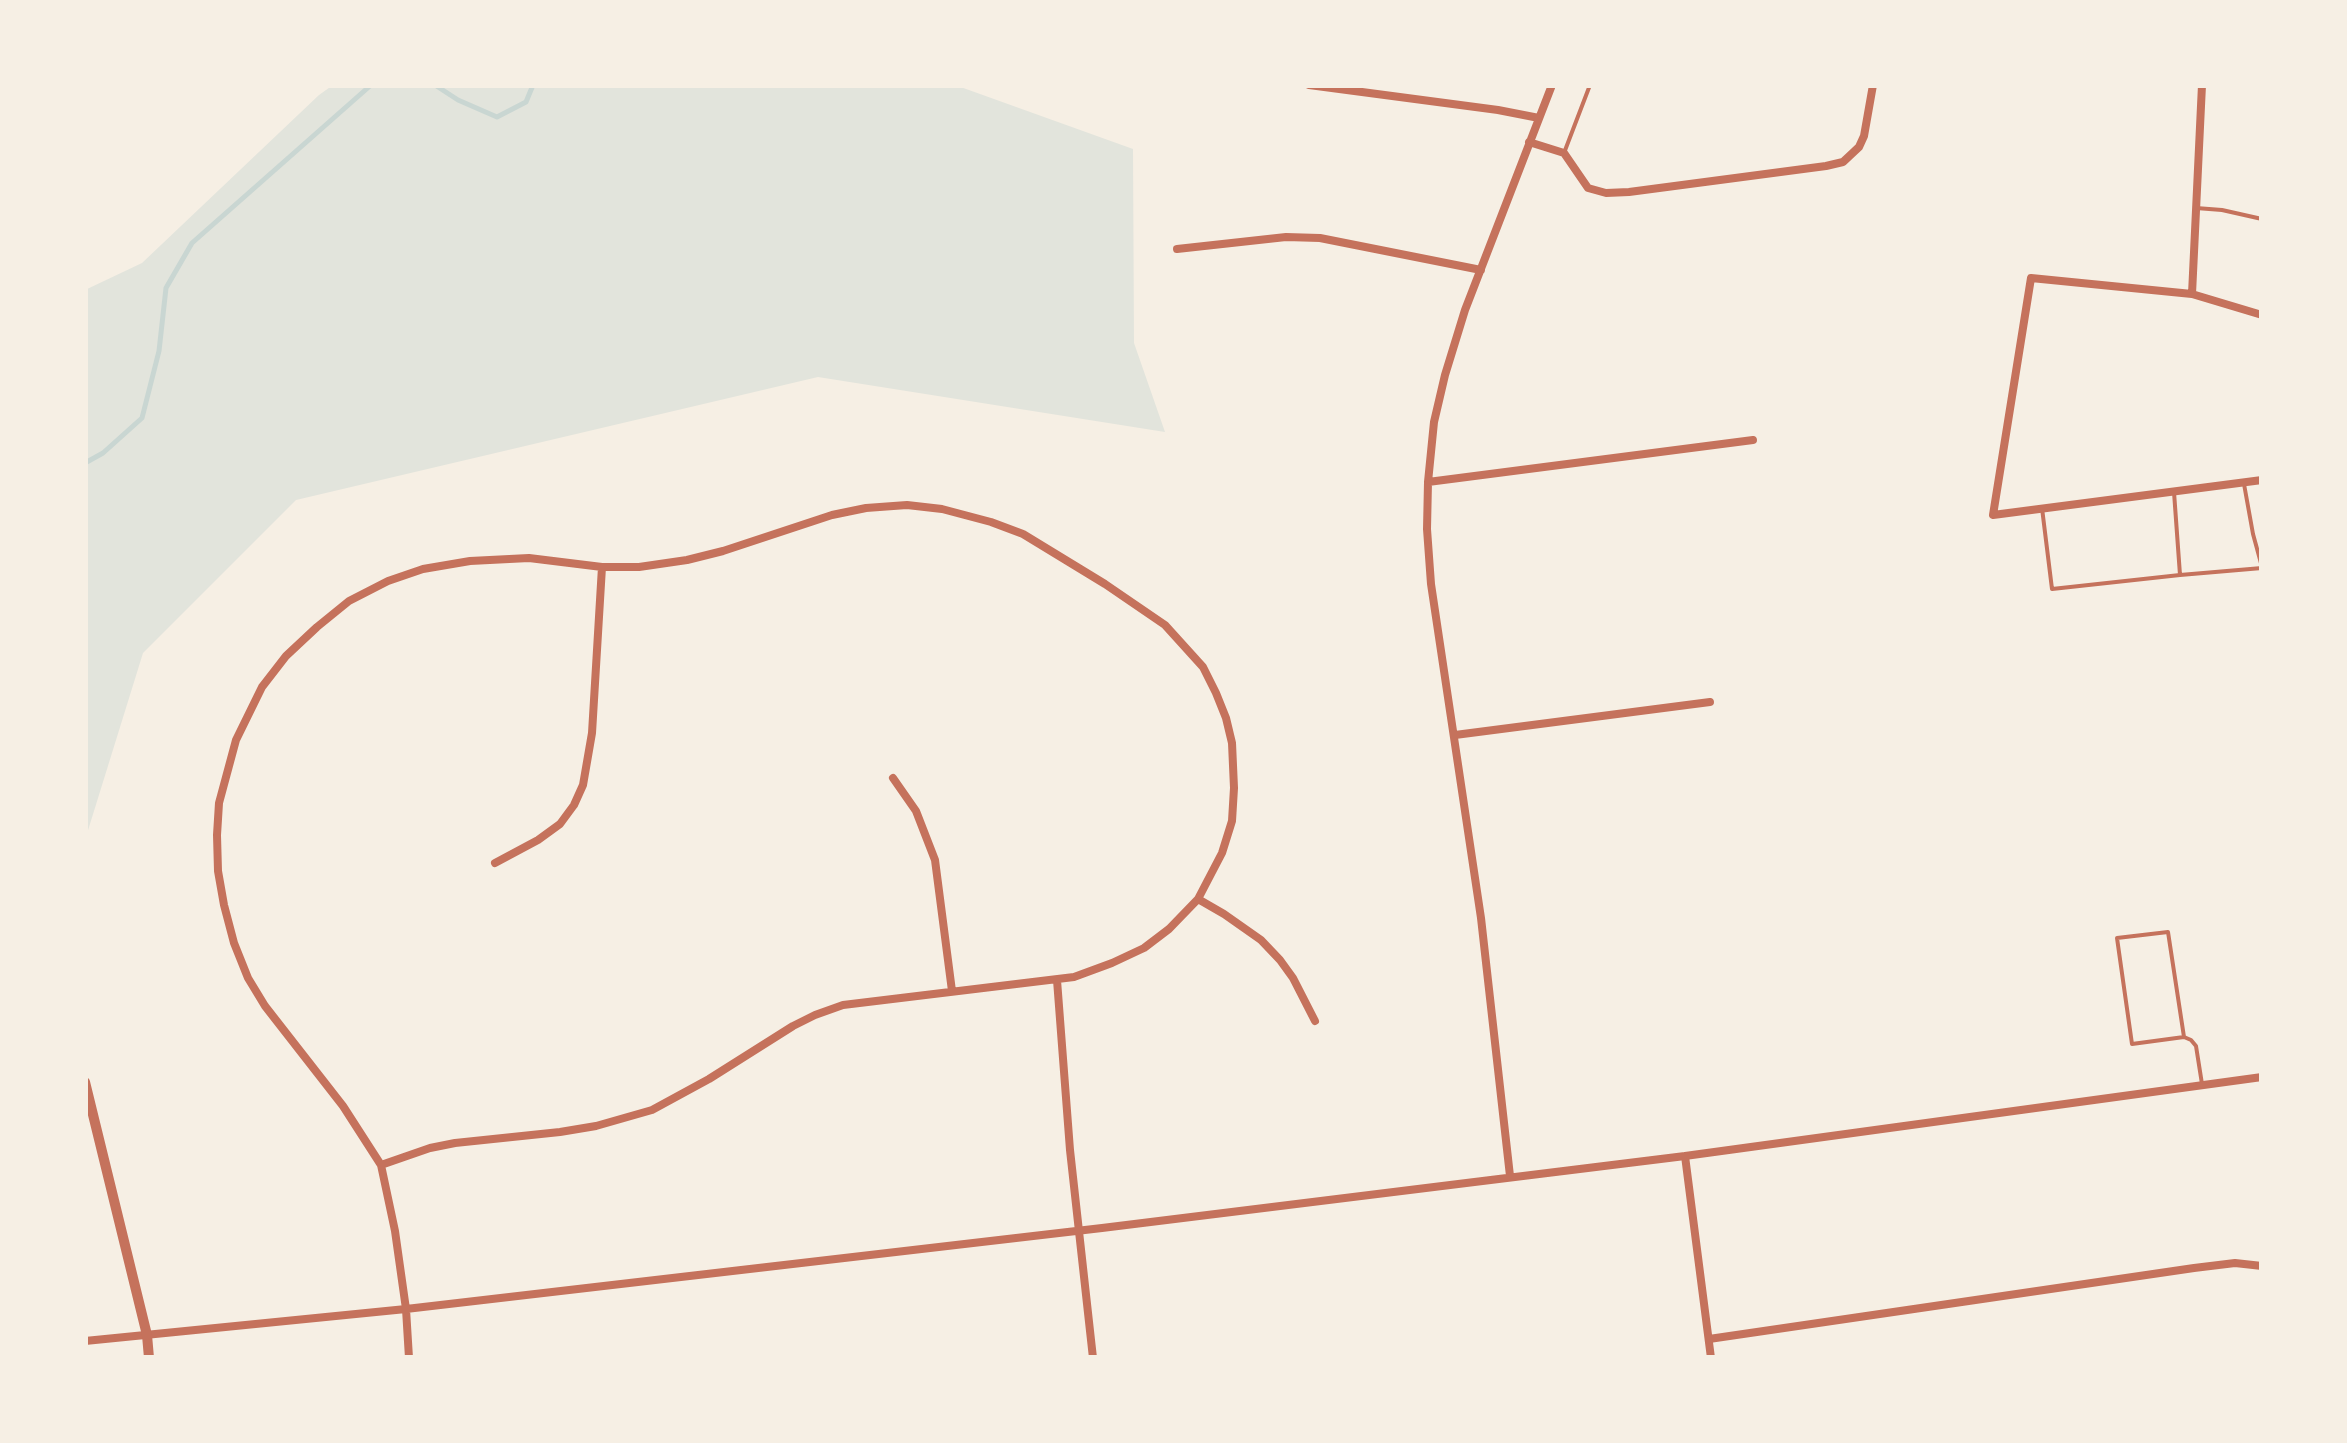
<!DOCTYPE html>
<style>
body{margin:0}
#map{position:relative;width:2347px;height:1443px;overflow:hidden;background:#f6efe4;font-family:Roboto,sans-serif}
canvas{display:block}
.frame{position:absolute;inset:0;border:88px solid #f6efe4;pointer-events:none}
</style>
<div id="map">
<canvas width="2347" height="1443"></canvas>
<div class="frame"></div>
</div>
<script>
const c = document.querySelector('canvas').getContext('2d');
c.lineJoin = 'round';
function fill(path, color) { c.fillStyle = color; c.fill(path, 'evenodd'); }
const poly = rows => new Path2D(rows.map(r => 'M' + r).join(''));
function strokePath(path, color, width, dash) { c.strokeStyle = color; c.lineWidth = width; c.lineCap = dash ? 'butt' : 'round'; c.setLineDash(dash || []); c.stroke(path); }
const green = poly([
 [333,85,955,85,1133,149,1134,343,1165,432,818,377,296,500,143,653,85,840,85,290,142,263,319,95]
]);
const stream = poly([
 [435,85,458,100,497,117,526,102,533,85],
 [85,463,103,453,142,418,159,351,166,288,192,243,371,85]
]);
const service = poly([
 [1564,153,1590,85],
 [2196,208,2222,210,2262,219],
 [2244,484,2253,534,2262,567],
 [2042,508,2052,589,2180,575,2174,492],
 [2180,575,2262,568],
 [2184,1037,2132,1044,2117,938,2168,932,2184,1037,2191,1040,2196,1046,2202,1084]
]);
const minor = poly([
 [1309,85,1498,110,1539,118],
 [1529,142,1564,153,1588,188,1606,193,1629,192,1826,166,1843,162,1859,147,1864,136,1873,85],
 [1177,249,1286,237,1320,238,1481,270],
 [2192,294,2202,85],
 [2262,315,2192,294,2031,278,1993,515,2262,480],
 [1428,482,1753,440],
 [1455,735,1710,702],
 [893,778,916,811,935,860,952,991],
 [495,863,538,840,560,824,574,805,583,785,592,733,602,567],
 [1198,899,1224,914,1261,940,1280,960,1293,978,1315,1021],
 [1057,980,1070,1150,1093,1358],
 [1685,1156,1711,1358],
 [381,1165,430,1148,455,1143,560,1132,596,1126,652,1110,709,1079,793,1026,815,1015,843,1005,1074,977,1112,963,1144,948,1169,929,1198,899,1222,853,1232,821,1234,788,1232,743,1226,718,1216,693,1203,667,1165,625,1105,584,1023,534,991,522,942,509,907,505,866,508,832,515,723,551,687,560,639,567,602,567,529,558,470,561,423,569,388,581,349,601,317,627,286,656,262,687,236,740,219,803,217,835,218,871,224,905,234,943,248,978,265,1006,343,1106,381,1165,395,1231,406,1309,409,1358],
 [1510,1176,1481,918,1431,584,1427,529,1428,482,1434,422,1445,375,1465,310,1552,85],
 [1709,1339,2194,1268,2235,1263,2262,1266],
 [85,1341,406,1309,1102,1228,1685,1156,2262,1077]
]);
const tertiary = poly([
 [85,1082,147,1335,149,1358]
]);
fill(green, '#e2e4dc');
strokePath(stream, '#c9d6d2', 5);
strokePath(service, '#c5725c', 4);
strokePath(minor, '#c5725c', 8);
strokePath(tertiary, '#c5725c', 10);
</script>
